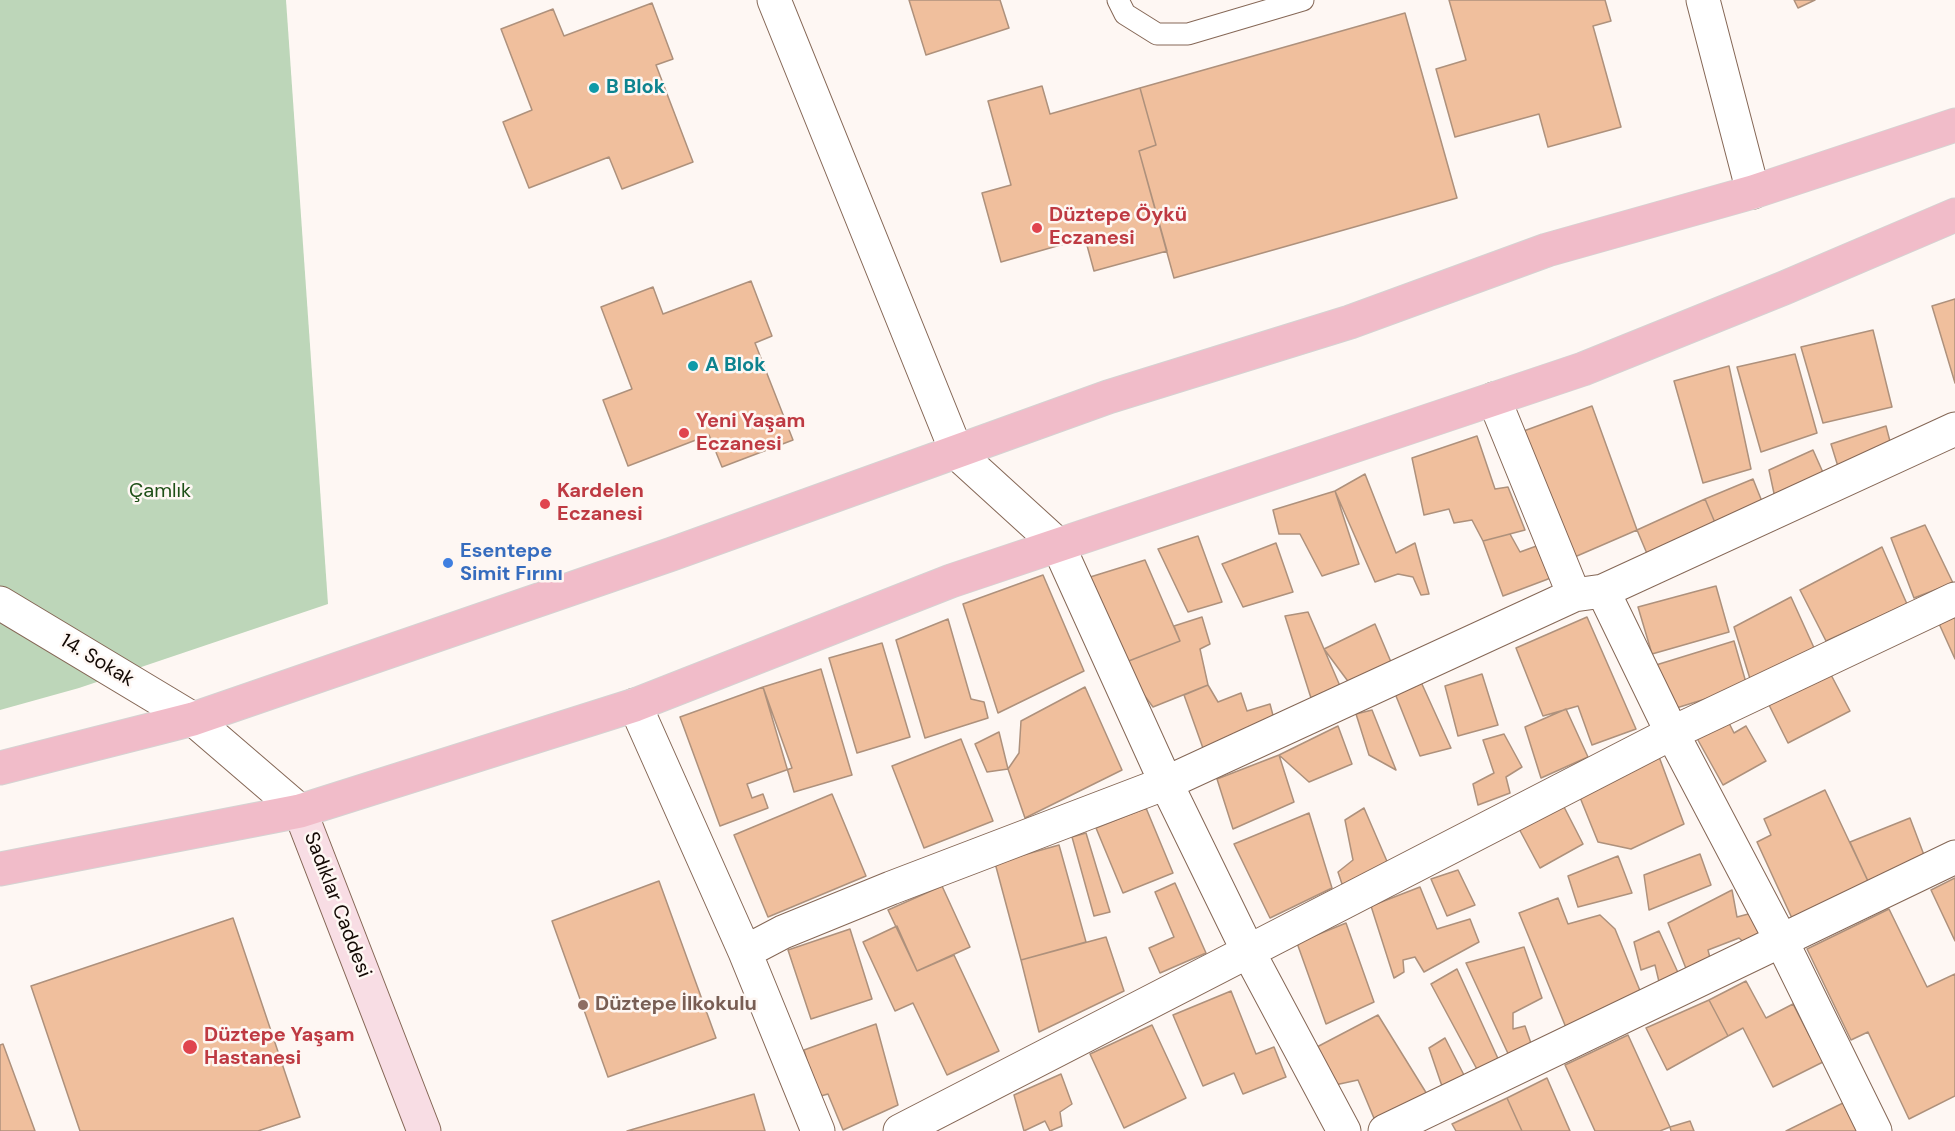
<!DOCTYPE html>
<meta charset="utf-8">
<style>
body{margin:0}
canvas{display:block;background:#fef7f3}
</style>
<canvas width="1955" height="1131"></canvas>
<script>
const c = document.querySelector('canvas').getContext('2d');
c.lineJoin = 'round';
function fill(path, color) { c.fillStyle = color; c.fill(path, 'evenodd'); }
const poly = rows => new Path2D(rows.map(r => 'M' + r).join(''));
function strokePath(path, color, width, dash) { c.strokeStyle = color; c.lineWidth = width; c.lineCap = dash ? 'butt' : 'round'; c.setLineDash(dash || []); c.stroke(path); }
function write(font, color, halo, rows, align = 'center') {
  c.font = font + ' "DM Sans",sans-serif'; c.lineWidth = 5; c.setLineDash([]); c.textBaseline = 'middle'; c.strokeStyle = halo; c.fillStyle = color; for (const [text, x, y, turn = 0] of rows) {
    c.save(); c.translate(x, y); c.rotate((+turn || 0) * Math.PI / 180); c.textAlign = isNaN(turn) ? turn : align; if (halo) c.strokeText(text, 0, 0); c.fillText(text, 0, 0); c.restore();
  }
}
const green = poly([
 [0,0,286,0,328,604,79,688,0,710]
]);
const building = poly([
 [909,0,1000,0,1009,28,926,55,909,0],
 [1449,0,1605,0,1611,21,1593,26,1621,127,1548,147,1539,114,1455,137,1436,69,1466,60,1449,0],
 [1794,0,1815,0,1798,8,1794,0],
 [652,3,673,59,656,65,693,162,622,189,609,157,529,188,503,122,532,110,501,29,553,9,564,36,652,3],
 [1405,13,1457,198,1174,278,1139,151,1156,145,1140,88,1405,13],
 [1042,86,1050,114,1140,88,1156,145,1139,151,1167,251,1094,271,1085,238,1001,262,982,193,1011,185,988,101,1042,86],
 [751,281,772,336,755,343,793,440,722,467,709,435,628,466,603,400,632,389,601,307,653,287,663,314,751,281],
 [1955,299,1955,383,1932,306,1955,299],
 [1873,330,1892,407,1823,423,1801,347,1873,330],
 [1795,354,1817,433,1761,452,1737,367,1795,354],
 [1729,366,1751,469,1703,483,1674,381,1729,366],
 [1592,406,1637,530,1570,559,1521,432,1592,406],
 [1886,426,1892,449,1840,473,1831,444,1886,426],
 [1477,436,1495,489,1508,487,1525,530,1483,541,1472,520,1454,523,1449,509,1424,515,1412,458,1477,436],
 [1813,450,1825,477,1775,498,1769,470,1813,450],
 [1365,474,1396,553,1415,543,1429,594,1421,595,1413,577,1398,574,1375,582,1335,491,1365,474],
 [1753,479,1763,504,1716,525,1705,499,1753,479],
 [1335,491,1359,564,1322,576,1300,534,1279,534,1273,510,1335,491],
 [1705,499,1716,525,1648,556,1637,530,1705,499],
 [1925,525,1953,583,1914,598,1891,538,1925,525],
 [1510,534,1520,552,1542,544,1556,576,1503,596,1483,541,1510,534],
 [1198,536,1222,602,1188,612,1158,549,1198,536],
 [1276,543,1293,592,1243,607,1222,564,1276,543],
 [1882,547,1907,604,1826,641,1800,590,1882,547],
 [1145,560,1180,641,1121,664,1087,578,1145,560],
 [1043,575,1084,671,998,713,963,604,1043,575],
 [1716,586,1729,632,1652,654,1638,607,1716,586],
 [1791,597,1815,650,1751,682,1734,627,1791,597],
 [1955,608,1955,659,1936,617,1955,608],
 [1308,612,1340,686,1311,698,1285,616,1308,612],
 [1202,617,1210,644,1200,649,1208,685,1153,707,1121,664,1180,641,1174,626,1202,617],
 [1587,617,1636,729,1592,745,1578,706,1543,716,1516,648,1587,617],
 [948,619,971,699,984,702,988,718,925,738,896,640,948,619],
 [1375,624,1391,662,1350,684,1324,649,1375,624],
 [1734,641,1747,686,1670,710,1656,665,1734,641],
 [882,643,910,737,857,753,829,658,882,643],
 [821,669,852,775,794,792,763,687,821,669],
 [1829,671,1850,711,1788,743,1768,703,1829,671],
 [1482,674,1498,725,1458,736,1445,686,1482,674],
 [1421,682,1451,748,1420,756,1394,691,1421,682],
 [1208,685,1218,702,1241,693,1247,711,1270,704,1275,723,1204,751,1184,695,1208,685],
 [763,687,792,768,747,784,752,798,763,794,768,808,720,826,680,717,763,687],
 [1085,687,1122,770,1025,818,1008,769,1019,753,1021,721,1085,687],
 [1566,709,1588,757,1541,778,1525,727,1566,709],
 [1372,710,1396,770,1369,755,1356,714,1372,710],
 [1725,715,1734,733,1746,726,1766,761,1723,785,1694,733,1725,715],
 [1338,726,1352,764,1309,782,1279,755,1338,726],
 [999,732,1008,769,987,772,975,744,999,732],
 [1504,734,1522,767,1506,777,1510,793,1478,805,1473,784,1494,773,1483,740,1504,734],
 [961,739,993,821,924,848,892,766,961,739],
 [1658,754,1684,824,1631,849,1598,842,1579,795,1658,754],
 [1279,755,1294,802,1233,829,1217,779,1279,755],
 [1825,790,1873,892,1796,927,1757,842,1771,835,1764,819,1825,790],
 [832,794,866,876,768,917,734,835,832,794],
 [1562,803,1583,844,1540,868,1517,825,1562,803],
 [1146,808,1173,873,1123,893,1096,828,1146,808],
 [1364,808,1389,866,1343,887,1338,872,1353,860,1345,820,1364,808],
 [1309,813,1332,888,1270,918,1234,844,1309,813],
 [1910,818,1927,863,1873,892,1850,842,1910,818],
 [1086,833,1110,912,1094,916,1072,837,1086,833],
 [1059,845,1086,942,1021,960,995,863,1059,845],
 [1700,854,1711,885,1649,910,1644,875,1700,854],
 [1618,856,1632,893,1578,907,1568,876,1618,856],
 [1458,870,1475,905,1447,916,1431,879,1458,870],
 [1955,878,1955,941,1931,890,1955,878],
 [659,881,716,1038,608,1077,552,921,659,881],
 [1175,883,1206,953,1160,973,1149,948,1174,937,1155,892,1175,883],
 [942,886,970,947,917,971,888,910,942,886],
 [1420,887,1437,929,1470,919,1479,942,1424,972,1415,957,1403,960,1404,972,1394,978,1371,906,1420,887],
 [1732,890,1737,917,1752,913,1761,939,1749,947,1739,938,1708,950,1712,966,1687,971,1668,923,1732,890],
 [1558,898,1568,924,1600,915,1615,929,1645,1003,1567,1030,1519,913,1558,898],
 [1889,909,1927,987,1955,974,1955,1096,1909,1119,1868,1032,1851,1040,1807,949,1889,909],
 [233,918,300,1117,258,1131,80,1131,31,986,233,918],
 [1346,923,1374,1002,1326,1024,1297,943,1346,923],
 [897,926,917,971,954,955,999,1051,947,1075,913,1003,895,1011,863,942,897,926],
 [850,929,872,999,811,1019,788,950,850,929],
 [1659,931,1680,977,1660,986,1655,965,1641,970,1634,942,1659,931],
 [1106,937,1124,991,1039,1032,1021,960,1106,937],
 [1524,947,1542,998,1513,1013,1513,1029,1525,1026,1534,1052,1511,1060,1466,963,1524,947],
 [1457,969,1500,1063,1479,1073,1431,984,1457,969],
 [1746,981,1766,1018,1793,1004,1823,1062,1773,1087,1743,1028,1728,1036,1709,1000,1746,981],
 [1231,991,1256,1054,1274,1047,1286,1077,1243,1094,1234,1073,1203,1086,1173,1015,1231,991],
 [1709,1000,1728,1036,1667,1070,1646,1028,1709,1000],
 [1378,1015,1430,1099,1376,1123,1358,1080,1335,1085,1315,1048,1378,1015],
 [876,1024,898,1105,843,1130,828,1094,817,1097,804,1050,876,1024],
 [1152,1025,1186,1098,1124,1128,1090,1054,1152,1025],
 [1628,1035,1670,1127,1660,1131,1595,1131,1565,1065,1628,1035],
 [1445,1038,1466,1079,1444,1092,1429,1048,1445,1038],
 [3,1044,35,1131,0,1131,0,1045,3,1044],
 [1061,1074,1072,1104,1060,1112,1062,1126,1050,1131,1045,1121,1024,1131,1014,1095,1061,1074],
 [1547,1078,1570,1131,1522,1131,1507,1098,1547,1078],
 [754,1094,765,1131,627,1131,754,1094],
 [1507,1098,1522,1131,1456,1131,1452,1124,1507,1098],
 [1843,1103,1857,1131,1786,1131,1843,1103],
 [1690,1121,1694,1131,1671,1131,1670,1127,1690,1121]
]);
const service = poly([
 [1118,0,1125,14,1157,34,1188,34,1303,0]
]);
const minor = poly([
 [1703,0,1753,192],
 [1494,399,1574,595],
 [1058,545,1166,783,1249,953,1344,1131],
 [1603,591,1672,733,1781,940,1875,1131],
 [0,603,193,719],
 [635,705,745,952,818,1131],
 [745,952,783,932,891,888,1166,783,1574,595,1603,591,1955,429],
 [900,1131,1672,733,1955,599],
 [1385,1131,1955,857]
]);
const tertiary = poly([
 [774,0,957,453,1058,545],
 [193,719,300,811]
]);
const secondary = poly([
 [300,811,424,1131]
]);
const primary = poly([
 [0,768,193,719,672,554,1108,397,1350,322,1547,250,1753,192,1955,125],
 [0,869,300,811,635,705,951,581,1583,369,1784,288,1955,215]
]);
const markers = [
 [594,88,6,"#0f9aa8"],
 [1037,228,6,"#e0444e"],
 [693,366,6,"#0f9aa8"],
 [684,433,6,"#e0444e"],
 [545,504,6,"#e0444e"],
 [448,563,6,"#3f7fe0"],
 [583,1005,6,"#8d6e63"],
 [190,1047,8,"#e0444e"]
];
const cultureNames = [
 ["B Blok",606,88],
 ["A Blok",705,366]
];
const healthNames = [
 ["Düztepe Öykü",1049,216],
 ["Eczanesi",1049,239],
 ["Yeni Yaşam",696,422],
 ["Eczanesi",696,445],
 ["Kardelen",557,492],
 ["Eczanesi",557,515],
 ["Düztepe Yaşam",204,1036],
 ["Hastanesi",204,1059]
];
const parkNames = [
 ["Çamlık",160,492]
];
const shopNames = [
 ["Esentepe",460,552],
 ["Simit Fırını",460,575]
];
const streetNames = [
 ["14. Sokak",97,661,31],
 ["Sadıklar Caddesi",337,905,69]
];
const educationNames = [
 ["Düztepe İlkokulu",595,1005]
];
fill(green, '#bdd6b9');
fill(building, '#f0bf9d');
strokePath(building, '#ae917c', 1.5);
strokePath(service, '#856756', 23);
strokePath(minor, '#856756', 35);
strokePath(tertiary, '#856756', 35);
strokePath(secondary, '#856756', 35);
strokePath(primary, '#d5d3d2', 35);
strokePath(service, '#fff', 21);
strokePath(minor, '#fff', 33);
strokePath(tertiary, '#fff', 33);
strokePath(secondary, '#f8dde4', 33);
strokePath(primary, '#f1bcc9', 33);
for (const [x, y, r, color] of markers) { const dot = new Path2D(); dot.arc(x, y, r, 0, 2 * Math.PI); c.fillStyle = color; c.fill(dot); strokePath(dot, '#fef7f3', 2); }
write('bold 20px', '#0d838f', '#fef7f3', cultureNames, 'left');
write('bold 20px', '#be3a42', '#fef7f3', healthNames, 'left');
write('20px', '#1e5017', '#fef7f3', parkNames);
write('bold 20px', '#366cbe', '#fef7f3', shopNames, 'left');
write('20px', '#130904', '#fef7f3', streetNames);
write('bold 20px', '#785e54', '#fef7f3', educationNames, 'left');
</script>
